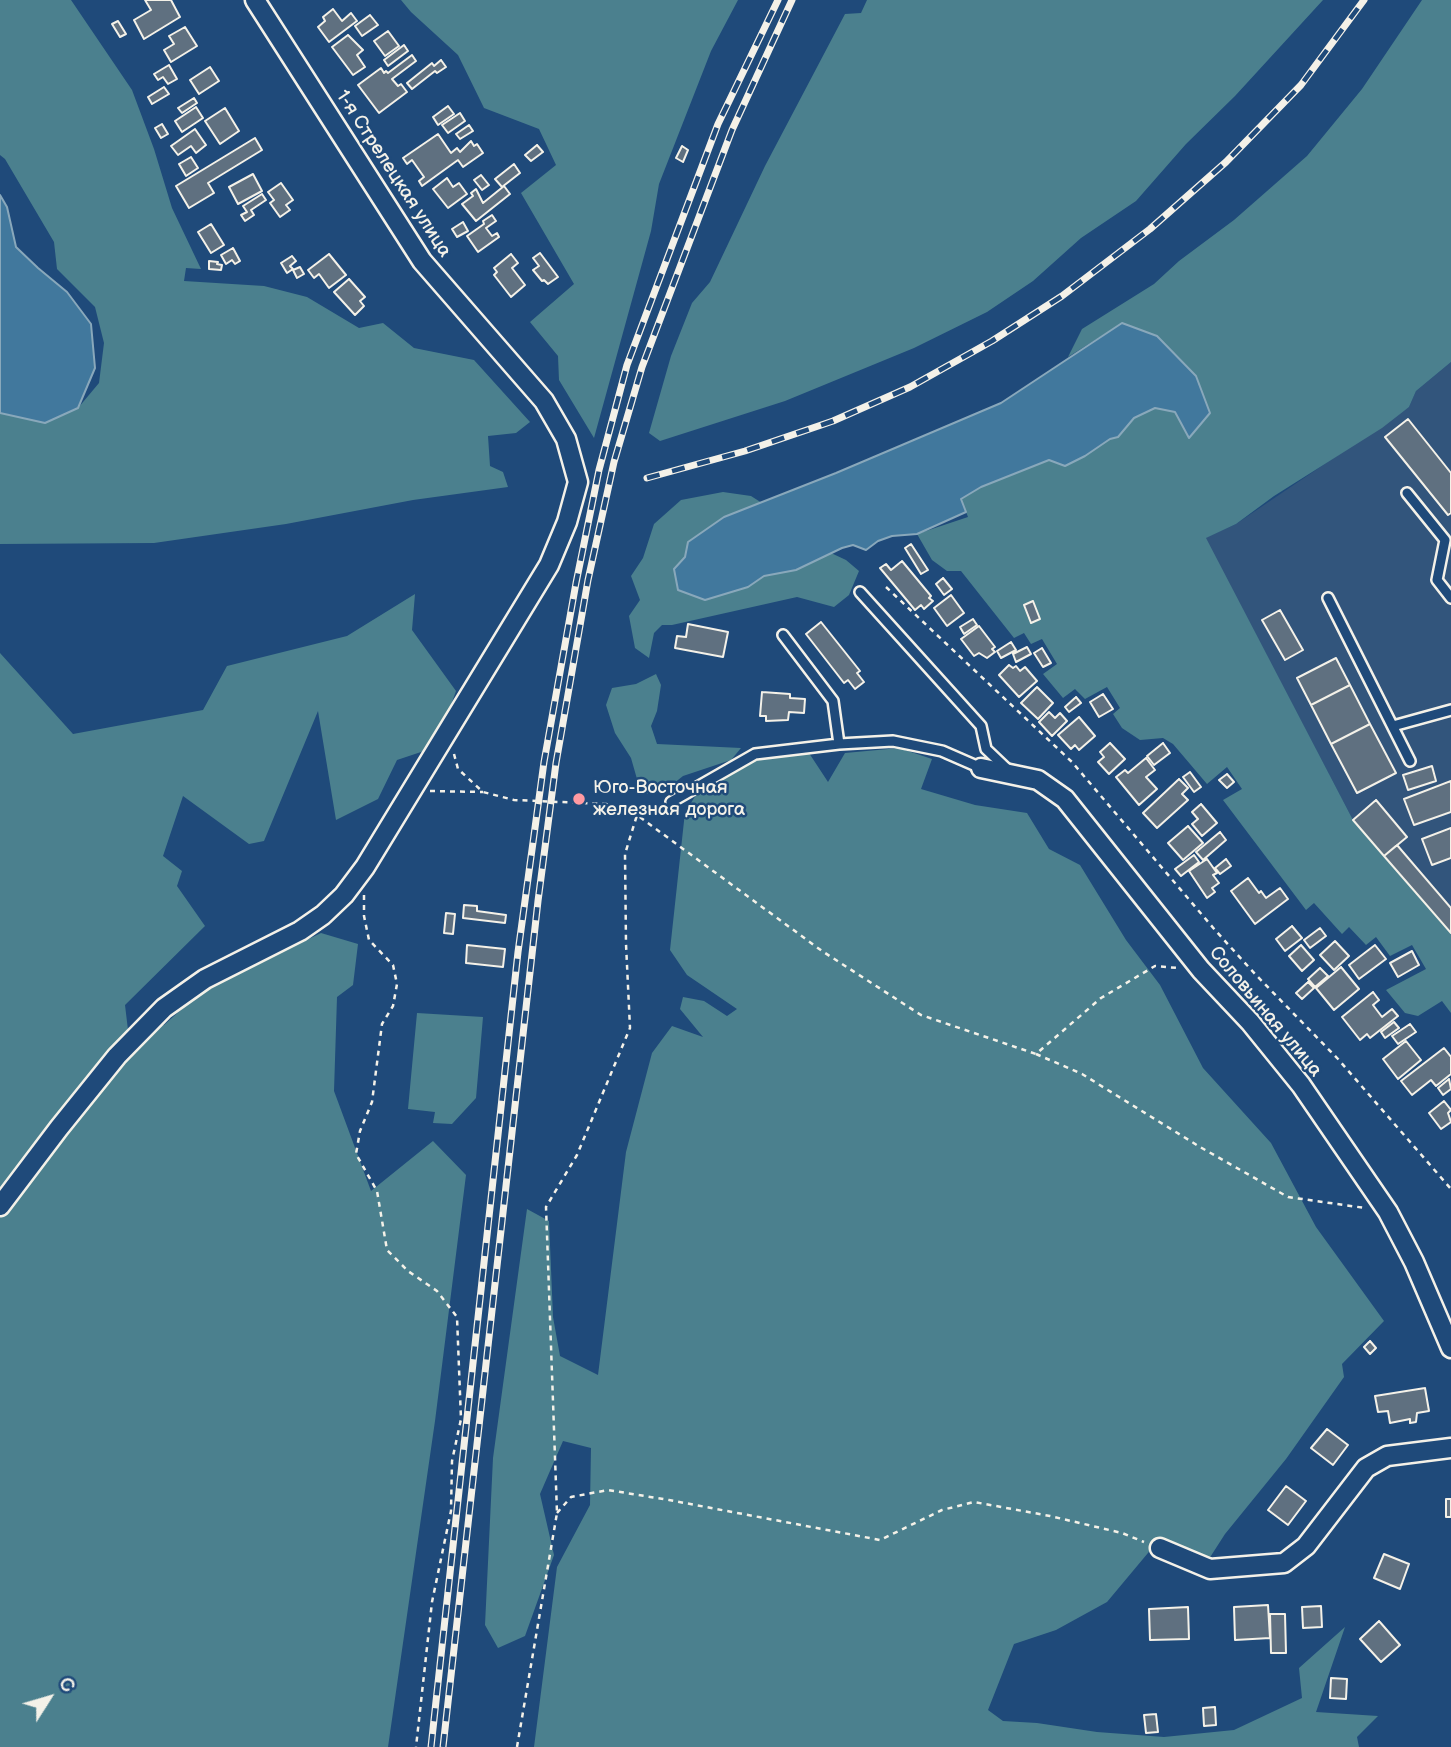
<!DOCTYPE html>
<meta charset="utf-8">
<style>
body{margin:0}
#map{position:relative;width:1451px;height:1747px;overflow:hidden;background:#1f4a7a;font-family:"Balsamiq Sans",sans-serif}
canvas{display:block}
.north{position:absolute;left:14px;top:1663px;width:70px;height:70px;-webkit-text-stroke:5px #1f4a7a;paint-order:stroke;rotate:53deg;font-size:19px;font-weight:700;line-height:28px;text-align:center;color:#f4f1e8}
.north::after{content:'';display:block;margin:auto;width:24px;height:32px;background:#f4f1e8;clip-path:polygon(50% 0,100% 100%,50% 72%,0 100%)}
</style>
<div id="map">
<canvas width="1451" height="1747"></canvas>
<div class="north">С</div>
</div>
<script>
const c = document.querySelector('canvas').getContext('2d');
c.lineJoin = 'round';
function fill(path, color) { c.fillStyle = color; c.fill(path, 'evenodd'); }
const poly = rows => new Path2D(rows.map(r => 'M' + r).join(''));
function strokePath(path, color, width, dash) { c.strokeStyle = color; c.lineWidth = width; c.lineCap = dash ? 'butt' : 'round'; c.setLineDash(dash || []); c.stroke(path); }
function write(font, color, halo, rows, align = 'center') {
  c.font = font + ' "Balsamiq Sans",sans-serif'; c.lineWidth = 5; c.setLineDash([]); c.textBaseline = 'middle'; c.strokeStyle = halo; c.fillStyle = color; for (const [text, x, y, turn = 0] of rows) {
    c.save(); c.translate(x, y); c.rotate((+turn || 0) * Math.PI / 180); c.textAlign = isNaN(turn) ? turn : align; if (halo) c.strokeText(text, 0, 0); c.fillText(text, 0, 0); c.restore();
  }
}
const built = poly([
 [1451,362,1451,933,1353,820,1205,538,1236,524,1409,407,1416,391]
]);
const green = poly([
 [0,0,71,0,132,90,154,149,172,208,201,269,186,268,184,281,264,286,307,297,359,328,383,323,414,348,474,360,530,422,516,433,488,436,490,466,503,472,508,487,413,500,286,524,154,543,0,544,0,413,44,423,78,408,99,383,104,343,95,307,57,269,54,242,5,159,0,155],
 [401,0,738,0,711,51,659,184,651,231,594,438,559,380,558,356,530,322,574,284,521,193,556,165,539,129,484,108,458,55,411,12],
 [867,0,1323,0,1235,96,1186,144,1136,201,1081,238,1033,281,987,312,914,348,785,401,660,441,649,433,671,356,692,303,710,282,765,166,845,14,861,13],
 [1422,0,1451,0,1451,362,1416,391,1409,407,1382,428,1274,496,1236,524,1206,538,1353,820,1451,933,1451,1013,1442,1001,1418,1016,1405,1013,1386,990,1426,969,1412,945,1390,956,1376,937,1366,945,1349,927,1342,934,1314,903,1306,910,1223,800,1242,789,1227,767,1207,784,1173,744,1163,738,1140,740,1122,728,1113,714,1120,708,1107,687,1085,699,1075,689,1063,698,1043,674,1057,664,1042,639,1031,644,1024,633,1014,638,961,571,947,571,932,560,917,534,968,517,961,499,981,487,1049,460,1085,456,1110,439,1118,437,1134,418,1155,408,1175,412,1189,438,1210,413,1122,323,1068,357,1082,329,1154,284,1179,261,1234,220,1307,156,1362,89],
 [723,492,751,496,762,503,724,517,674,569,748,587,764,576,796,570,831,553,846,560,859,571,849,595,834,607,797,597,672,625,662,625,654,633,649,658,635,648,629,616,640,600,631,576,643,558,654,524,681,500],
 [415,594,412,630,456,691,436,747,397,760,378,799,336,820,318,711,264,841,249,844,183,796,163,856,182,871,177,886,205,926,125,1005,128,1030,164,1025,202,991,321,933,358,944,353,985,337,997,334,1091,371,1191,433,1141,466,1175,435,1421,388,1747,0,1747,0,653,73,734,203,710,227,666,347,636],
 [656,674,661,685,657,711,651,726,657,744,741,748,731,760,683,776,663,792,646,794,637,779,631,758,615,733,606,705,612,688,636,684],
 [899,748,932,759,921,789,975,805,1027,813,1049,849,1080,865,1126,940,1160,985,1203,1068,1271,1143,1316,1227,1384,1321,1342,1364,1344,1377,1286,1459,1225,1534,1207,1562,1158,1541,1107,1602,1056,1630,1014,1644,988,1710,1003,1721,1037,1723,1097,1732,1164,1737,1234,1730,1302,1698,1299,1668,1345,1627,1316,1712,1378,1716,1357,1737,1359,1747,534,1747,557,1567,590,1505,591,1448,563,1441,540,1494,554,1555,525,1636,498,1648,485,1625,493,1458,527,1209,549,1221,553,1317,560,1356,598,1375,626,1152,652,1053,672,1026,703,1037,680,1009,683,997,704,1001,727,1016,737,1009,687,975,670,950,685,812,698,792,754,759,777,754,809,753,828,782,845,753],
 [417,1013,483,1017,476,1098,452,1124,433,1123,435,1112,408,1109]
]);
const water = poly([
 [0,195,7,207,16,247,38,268,67,292,91,324,95,368,78,408,45,423,0,413,0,195],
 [1122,323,1157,336,1196,376,1210,413,1189,438,1175,412,1155,408,1134,418,1118,437,1110,439,1085,456,1065,466,1049,460,981,487,961,499,966,512,917,534,892,536,878,541,866,550,853,545,842,548,796,570,764,576,748,587,705,600,678,590,674,569,685,557,688,542,724,517,836,473,1001,403,1122,323]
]);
const building = poly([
 [145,0,171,0,180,17,144,39,134,20,151,10,145,0],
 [333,9,342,21,351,13,357,21,329,42,318,27,325,21,323,17,333,9],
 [370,15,378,25,362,36,355,26,370,15],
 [118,21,126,34,120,37,112,24,118,21],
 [185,27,197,46,171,62,164,50,174,44,169,36,185,27],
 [388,31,399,46,385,56,374,41,388,31],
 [348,35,363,50,357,55,365,67,353,75,332,47,348,35],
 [404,45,408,51,388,66,384,60,404,45],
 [412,55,416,61,392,79,398,86,401,84,407,92,379,113,358,85,381,68,384,73,386,71,388,73,412,55],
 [441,60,446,67,437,73,435,71,412,89,407,83,432,63,434,66,441,60],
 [169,65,177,79,168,84,163,77,158,80,154,74,169,65],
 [210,67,219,81,199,94,190,80,210,67],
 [164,87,169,94,152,104,148,97,164,87],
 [194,98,197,103,182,113,178,108,194,98],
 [448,106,454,114,438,125,433,117,448,106],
 [196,107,203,118,182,132,175,121,196,107],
 [225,108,239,131,220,144,205,121,225,108],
 [460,113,465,121,448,133,442,125,460,113],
 [162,124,168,134,161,138,155,128,162,124],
 [469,125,473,131,460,139,456,134,469,125],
 [195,129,206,145,196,153,191,146,178,155,171,146,195,129],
 [438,134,451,153,457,148,460,152,471,141,474,146,477,144,483,153,463,167,458,160,422,186,419,181,424,177,412,160,407,164,403,158,438,134],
 [255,138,262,150,208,183,214,193,189,208,176,186,255,138],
 [537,145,543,152,531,161,525,155,537,145],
 [682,146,688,150,683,162,676,158,682,146],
 [191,157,198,168,186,176,179,164,191,157],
 [514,164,520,173,502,187,495,179,514,164],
 [253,174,262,191,238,204,229,187,253,174],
 [481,175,489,185,482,190,474,180,481,175],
 [447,178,453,187,459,183,467,194,448,208,433,189,447,178],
 [281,183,293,200,286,205,290,210,280,217,270,203,274,200,268,192,281,183],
 [504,186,510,194,476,221,462,204,473,196,471,193,476,189,483,203,504,186],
 [262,194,266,200,251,210,254,215,245,221,241,215,247,212,243,206,262,194],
 [492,215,496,221,486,228,492,236,497,233,499,237,478,252,467,236,484,224,483,221,492,215],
 [463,222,468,231,457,237,452,229,463,222],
 [211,224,224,245,211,253,198,232,211,224],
 [233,248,240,261,235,264,232,260,226,264,221,255,233,248],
 [540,253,558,277,548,284,544,280,542,281,533,270,539,266,533,258,540,253],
 [329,254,346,275,329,288,319,274,314,278,308,270,329,254],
 [511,254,518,263,512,268,525,285,511,297,494,275,497,272,494,268,511,254],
 [292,256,296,261,290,266,293,269,287,273,281,263,292,256],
 [209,261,218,262,217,264,222,265,221,270,209,269,209,261],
 [300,267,304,274,297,278,293,270,300,267],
 [349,279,365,297,360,301,364,306,355,315,334,292,349,279],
 [1408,419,1451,473,1451,513,1448,515,1385,437,1408,419],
 [911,544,928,570,921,574,905,548,911,544],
 [902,561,931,596,929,598,933,601,924,609,921,605,915,610,880,568,886,564,891,570,902,561],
 [943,578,952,589,944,595,936,584,943,578],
 [951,595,964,613,947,626,934,608,951,595],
 [1033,601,1040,619,1031,623,1024,605,1033,601],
 [1280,610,1303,650,1285,660,1262,620,1280,610],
 [973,619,977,625,964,634,960,627,973,619],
 [821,622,860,671,857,673,864,682,855,689,848,680,844,683,806,634,821,622],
 [688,624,728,632,723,657,675,648,677,636,686,637,688,624],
 [979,626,995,647,992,649,995,652,987,658,979,653,974,656,961,639,979,626],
 [1011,642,1016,650,1001,658,997,651,1011,642],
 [1027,647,1031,654,1016,662,1013,654,1027,647],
 [1042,648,1051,663,1043,667,1034,653,1042,648],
 [1336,658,1350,685,1311,705,1297,678,1336,658],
 [1009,665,1013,668,1016,666,1020,671,1025,667,1037,681,1019,697,999,675,1009,665],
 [1350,685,1370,724,1331,744,1311,705,1350,685],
 [1037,687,1053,703,1038,719,1021,703,1037,687],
 [762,692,790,694,790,698,805,699,804,713,789,712,788,720,766,721,766,716,760,716,762,692],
 [1103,694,1113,709,1099,717,1090,702,1103,694],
 [1076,697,1081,703,1069,712,1065,707,1076,697],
 [1049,712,1055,718,1060,713,1067,721,1052,736,1039,722,1049,712],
 [1079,717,1095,736,1079,750,1075,745,1071,749,1058,735,1079,717],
 [1370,724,1396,773,1357,793,1331,744,1370,724],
 [1110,743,1125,759,1109,774,1098,762,1104,757,1100,752,1110,743],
 [1163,743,1170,753,1154,765,1147,756,1163,743],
 [1146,758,1155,770,1146,777,1157,789,1139,805,1116,777,1125,770,1128,773,1146,758],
 [1432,766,1436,781,1408,790,1403,775,1432,766],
 [1190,772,1201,787,1194,792,1183,777,1190,772],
 [1227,774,1234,782,1227,788,1219,780,1227,774],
 [1179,779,1188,788,1182,794,1188,800,1157,828,1143,813,1179,779],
 [1451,781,1451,812,1414,825,1404,799,1451,781],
 [1376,800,1407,837,1384,856,1353,820,1376,800],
 [1201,804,1217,823,1202,836,1192,824,1198,819,1192,812,1201,804],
 [1188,826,1203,843,1183,860,1168,843,1188,826],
 [1451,828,1451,858,1432,865,1422,839,1451,828],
 [1220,832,1226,840,1203,860,1196,852,1220,832],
 [1397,845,1451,908,1451,933,1384,856,1397,845],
 [1194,855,1199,862,1181,876,1175,869,1194,855],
 [1207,859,1217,873,1213,875,1219,883,1212,888,1215,892,1207,898,1189,871,1207,859],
 [1226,859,1231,866,1220,874,1215,868,1226,859],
 [1248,878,1259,893,1261,891,1266,898,1280,888,1288,899,1255,924,1231,891,1248,878],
 [464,905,477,906,477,911,506,915,505,923,463,918,464,905],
 [446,913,455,914,453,934,444,933,446,913],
 [1292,926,1302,938,1285,951,1276,939,1292,926],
 [1320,928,1326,936,1310,948,1304,940,1320,928],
 [1335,941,1349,956,1334,970,1320,955,1335,941],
 [467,945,505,949,503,967,466,963,467,945],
 [1301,945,1314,960,1302,971,1289,956,1301,945],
 [1375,945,1386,959,1359,979,1349,965,1375,945],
 [1412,951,1419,965,1398,977,1390,963,1412,951],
 [1341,967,1359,989,1334,1010,1316,988,1341,967],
 [1320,968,1328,976,1315,987,1308,979,1320,968],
 [1308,982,1314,988,1302,999,1296,993,1308,982],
 [1373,992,1379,1000,1373,1005,1382,1017,1392,1009,1398,1016,1370,1038,1367,1034,1360,1040,1342,1017,1373,992],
 [1394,1022,1399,1028,1385,1038,1381,1032,1394,1022],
 [1410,1024,1416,1032,1398,1044,1392,1036,1410,1024],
 [1406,1041,1421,1060,1398,1079,1383,1059,1406,1041],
 [1444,1048,1451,1057,1451,1074,1436,1086,1431,1080,1412,1095,1401,1081,1444,1048],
 [1449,1079,1451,1089,1443,1095,1438,1088,1449,1079],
 [1444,1101,1451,1110,1448,1113,1451,1122,1441,1129,1429,1113,1444,1101],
 [1370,1341,1376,1348,1370,1354,1364,1347,1370,1341],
 [1425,1388,1429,1411,1417,1413,1416,1422,1410,1423,1410,1419,1390,1423,1388,1411,1378,1412,1375,1396,1425,1388],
 [1327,1429,1348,1445,1333,1465,1311,1448,1327,1429],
 [1286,1486,1306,1501,1288,1525,1268,1510,1286,1486],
 [1446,1499,1451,1499,1451,1517,1446,1517,1446,1499],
 [1384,1554,1409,1564,1400,1589,1374,1578,1384,1554],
 [1268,1605,1270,1638,1235,1640,1234,1607,1268,1605],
 [1321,1606,1322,1627,1303,1628,1302,1607,1321,1606],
 [1188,1607,1189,1639,1150,1640,1149,1609,1188,1607],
 [1270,1614,1285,1614,1286,1653,1271,1653,1270,1614],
 [1379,1621,1400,1645,1381,1662,1360,1639,1379,1621],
 [1331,1678,1347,1679,1346,1699,1330,1698,1331,1678],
 [1215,1707,1216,1725,1204,1726,1203,1708,1215,1707],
 [1156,1714,1158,1732,1146,1733,1144,1715,1156,1714]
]);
const path = poly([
 [886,587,1072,762,1215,930,1255,974,1338,1059,1451,1189],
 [454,754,458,769,483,792,514,800,606,804,637,815,822,951,921,1015,1036,1054,1101,998,1155,966,1178,968],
 [430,791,483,792],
 [364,895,364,916,369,940,393,965,397,984,393,1006,382,1024,372,1102,360,1131,356,1154,377,1191,387,1250,408,1271,437,1291,457,1317,461,1419,452,1461,451,1511,432,1602,416,1747],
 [1036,1054,1082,1074,1200,1147,1288,1197,1365,1208],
 [557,1513,571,1497,608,1490,669,1500,880,1540,942,1510,974,1502,1050,1516,1122,1533,1144,1542],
 [517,1747,557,1513,546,1207,577,1155,630,1028,626,944,625,854,637,815,662,806]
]);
const lane = poly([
 [1407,493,1445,540,1437,580,1451,598],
 [860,592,981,726,986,749,1007,769],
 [1328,598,1410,761],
 [783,635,833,701,839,744],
 [1393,726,1451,710],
 [671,802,755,754,839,744,893,741,942,751,981,768]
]);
const street = poly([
 [981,768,1038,780,1065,799,1201,970,1250,1022,1301,1085,1388,1212,1414,1262,1451,1348],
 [0,1206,59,1128,117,1056,164,1008,205,979,300,931,323,915,344,895,365,867,549,565,567,522,578,482,566,439,544,401,422,261,255,0],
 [1160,1548,1210,1569,1284,1563,1306,1546,1366,1468,1387,1456,1451,1448]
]);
const rail = poly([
 [647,478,745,451,833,421,910,387,992,341,1062,296,1150,229,1226,162,1301,85,1364,0],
 [431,1747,518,952,544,762,576,583,599,470,627,365,718,124,778,0],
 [443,1747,538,901,556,763,588,580,614,462,642,367,732,130,792,0]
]);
const markers = [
 [579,799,7,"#ff9aa2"]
];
const streetNames = [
 ["1-я Стрелецкая улица",393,174,57],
 ["Соловьиная улица",1265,1012,50]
];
const poiNames = [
 ["Юго-Восточная",593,788],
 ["железная дорога",593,810]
];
fill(built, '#32557c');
fill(green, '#4b808e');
fill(water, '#41789d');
strokePath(water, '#89a8bb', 2);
fill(building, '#5f7080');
strokePath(building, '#f4f1e8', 2);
strokePath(lane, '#f4f1e8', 14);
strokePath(street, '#f4f1e8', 23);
strokePath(path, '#f4f1e8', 2.5, [5, 5]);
strokePath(lane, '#1f4a7a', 9);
strokePath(street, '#1f4a7a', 18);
strokePath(rail, '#f4f1e8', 7);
strokePath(rail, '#1f4a7a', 4.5, [13]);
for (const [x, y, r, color] of markers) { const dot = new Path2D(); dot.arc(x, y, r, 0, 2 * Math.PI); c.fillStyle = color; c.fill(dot); strokePath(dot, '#1f4a7a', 2.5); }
write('19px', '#f4f1e8', '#1f4a7a', streetNames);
write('19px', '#f4f1e8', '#1f4a7a', poiNames, 'left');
</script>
